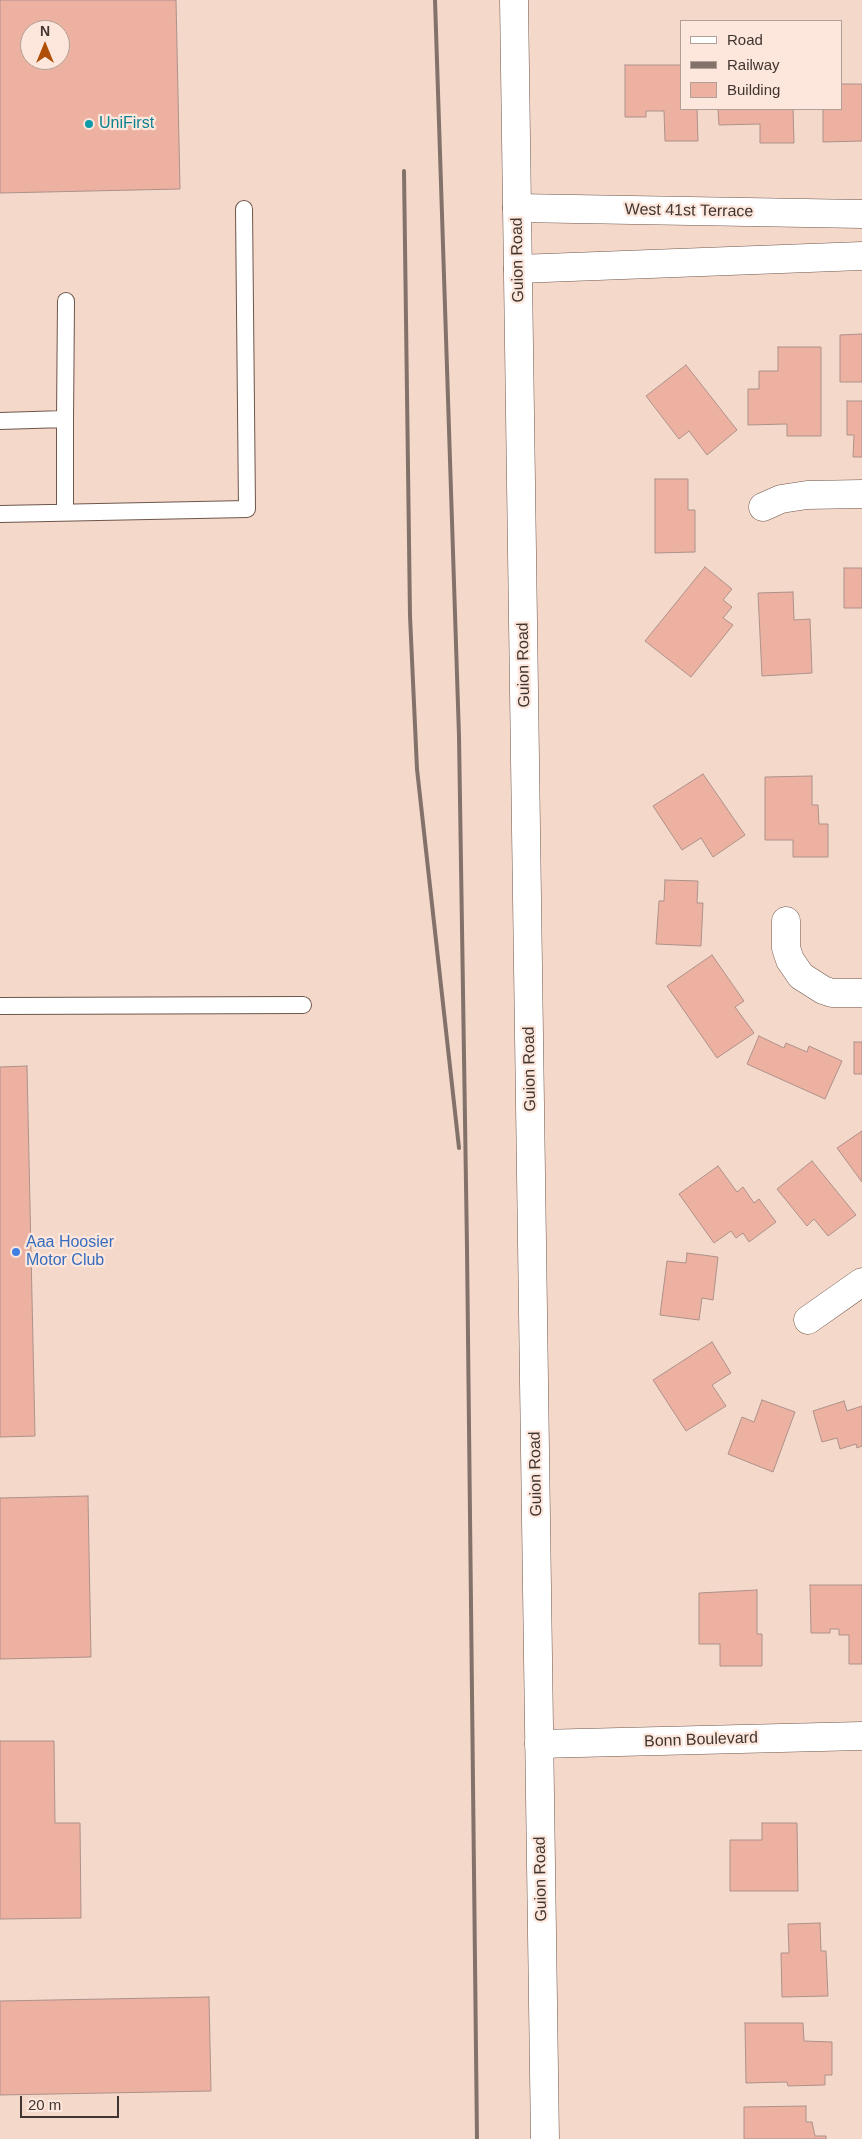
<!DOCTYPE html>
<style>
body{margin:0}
#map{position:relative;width:862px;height:2139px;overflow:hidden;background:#f4d9cb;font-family:Helvetica,sans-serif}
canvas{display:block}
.legend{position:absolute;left:680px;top:20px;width:162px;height:90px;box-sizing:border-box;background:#fde7dc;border:1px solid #b1a097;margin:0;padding:6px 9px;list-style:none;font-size:15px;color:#403530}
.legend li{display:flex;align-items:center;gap:10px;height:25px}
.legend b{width:25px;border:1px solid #b1a097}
.north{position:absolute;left:20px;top:20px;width:50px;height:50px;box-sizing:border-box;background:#fde7dc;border:1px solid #b1a097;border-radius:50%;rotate:0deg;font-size:14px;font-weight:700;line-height:20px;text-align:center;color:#403530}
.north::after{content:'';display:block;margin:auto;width:18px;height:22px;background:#ae4e07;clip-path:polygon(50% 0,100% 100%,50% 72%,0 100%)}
.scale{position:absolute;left:20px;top:2096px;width:99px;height:22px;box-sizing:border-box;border:2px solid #403530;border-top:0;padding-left:6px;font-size:15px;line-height:18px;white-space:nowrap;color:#403530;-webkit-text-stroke:4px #fde7dc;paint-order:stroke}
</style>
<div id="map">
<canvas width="862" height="2139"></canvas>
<ul class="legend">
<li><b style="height:6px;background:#fff"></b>Road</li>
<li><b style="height:6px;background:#83726a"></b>Railway</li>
<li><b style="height:14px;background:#ecb1a1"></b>Building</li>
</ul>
<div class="north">N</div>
<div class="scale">20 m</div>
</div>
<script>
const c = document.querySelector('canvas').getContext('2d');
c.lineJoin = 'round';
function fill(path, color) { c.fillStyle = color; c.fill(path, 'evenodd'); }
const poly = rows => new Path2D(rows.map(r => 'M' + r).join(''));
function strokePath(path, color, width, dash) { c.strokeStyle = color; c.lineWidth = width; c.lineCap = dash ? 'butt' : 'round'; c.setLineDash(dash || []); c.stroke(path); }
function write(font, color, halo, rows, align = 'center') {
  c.font = font + ' Helvetica,sans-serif'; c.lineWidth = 4.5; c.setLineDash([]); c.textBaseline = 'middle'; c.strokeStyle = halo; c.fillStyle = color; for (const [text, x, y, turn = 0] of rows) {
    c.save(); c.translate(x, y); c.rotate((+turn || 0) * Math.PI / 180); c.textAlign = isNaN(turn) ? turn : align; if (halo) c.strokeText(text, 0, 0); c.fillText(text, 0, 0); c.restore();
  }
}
const building = poly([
 [0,0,176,0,180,189,0,193,0,0],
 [30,30,60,30,60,60,30,60,30,30],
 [625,65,681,65,681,109,697,109,698,141,665,141,664,111,646,111,646,117,625,117,625,65],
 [841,84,862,84,862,141,823,142,823,109,841,109,841,84],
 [718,109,793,109,794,143,760,143,760,124,719,125,718,109],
 [862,334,862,382,840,382,840,335,862,334],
 [778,347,821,347,821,436,787,436,787,424,748,425,748,389,759,389,759,371,778,371,778,347],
 [686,365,737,430,707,455,689,431,679,439,646,396,686,365],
 [847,401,862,401,862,457,853,457,854,435,847,435,847,401],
 [655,479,688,479,688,510,695,510,695,552,655,553,655,479],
 [705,567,732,589,723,600,732,607,723,618,733,625,691,677,645,641,705,567],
 [844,568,862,568,862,608,844,608,844,568],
 [793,592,794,620,810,619,812,673,762,676,758,593,793,592],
 [703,774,745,835,713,857,701,838,682,850,653,806,703,774],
 [812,776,812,805,818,805,819,824,828,824,828,857,793,857,793,840,765,840,765,777,812,776],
 [665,880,698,881,697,903,703,903,701,946,656,944,659,901,664,901,665,880],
 [712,955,744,1001,735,1007,754,1033,717,1058,667,986,712,955],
 [759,1036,784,1048,786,1043,807,1052,809,1046,842,1061,825,1099,747,1064,759,1036],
 [854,1042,862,1042,862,1074,854,1074,854,1042],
 [27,1066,35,1436,0,1437,0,1067,27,1066],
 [862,1131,862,1182,837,1148,862,1131],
 [812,1161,856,1215,828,1236,814,1219,807,1226,777,1189,812,1161],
 [718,1166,737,1192,743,1187,754,1203,759,1199,776,1222,749,1242,743,1233,736,1238,731,1231,714,1243,679,1194,718,1166],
 [687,1253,718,1257,713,1300,702,1298,699,1320,660,1315,667,1261,686,1263,687,1253],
 [712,1342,731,1373,712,1385,726,1406,686,1431,653,1380,712,1342],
 [762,1400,795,1412,773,1472,728,1454,742,1417,754,1422,762,1400],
 [844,1401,847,1411,862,1406,862,1446,857,1448,856,1444,840,1449,837,1438,822,1442,813,1411,844,1401],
 [88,1496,91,1657,0,1659,0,1498,88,1496],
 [810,1585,862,1585,862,1664,849,1664,849,1635,839,1635,839,1629,830,1629,830,1633,811,1633,810,1585],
 [757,1590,757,1634,762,1634,762,1666,720,1666,720,1644,699,1644,699,1593,757,1590],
 [0,1741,54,1741,55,1823,80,1823,81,1918,0,1919,0,1741],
 [762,1823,797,1823,798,1891,730,1891,730,1840,762,1840,762,1823],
 [820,1923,821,1951,826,1951,828,1996,782,1997,781,1953,789,1953,788,1924,820,1923],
 [209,1997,211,2091,0,2095,0,2001,209,1997],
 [745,2023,803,2023,804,2041,832,2042,832,2075,825,2075,825,2085,788,2086,787,2082,746,2083,745,2023],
 [806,2106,806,2122,812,2122,815,2136,826,2136,826,2139,744,2139,744,2107,806,2106]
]);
const service = poly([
 [65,419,66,301],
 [0,421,65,419,65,512],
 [0,514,247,509,244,209],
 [0,1006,303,1005]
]);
const minor = poly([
 [517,208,862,214],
 [518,269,862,256],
 [763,507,781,499,807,495,862,494],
 [786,921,786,948,790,960,801,976,823,990,832,993,862,993],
 [808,1320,862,1282],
 [539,1744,862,1736]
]);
const tertiary = poly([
 [514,0,545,2139]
]);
const rail = poly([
 [435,0,459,736,467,1248,477,2139],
 [404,171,410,616,417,769,459,1148]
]);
const markers = [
 [89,124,5,"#0f9aa8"],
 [16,1252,5,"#3f7fe0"]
];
const cultureNames = [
 ["UniFirst",99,124]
];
const streetNames = [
 ["West 41st Terrace",689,211,1],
 ["Guion Road",518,260,-91],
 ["Guion Road",524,665,-91],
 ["Guion Road",530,1069,-91],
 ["Guion Road",536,1474,-91],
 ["Bonn Boulevard",701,1740,-2],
 ["Guion Road",541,1879,-91]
];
const shopNames = [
 ["Aaa Hoosier",26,1243],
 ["Motor Club",26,1261]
];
fill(building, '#ecb1a1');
strokePath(building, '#ad918a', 1);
strokePath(service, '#6d564a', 18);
strokePath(minor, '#6d564a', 29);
strokePath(tertiary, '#6d564a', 29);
strokePath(service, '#fff', 16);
strokePath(minor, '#fff', 28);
strokePath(tertiary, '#fff', 28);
strokePath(rail, '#83726a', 4);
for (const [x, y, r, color] of markers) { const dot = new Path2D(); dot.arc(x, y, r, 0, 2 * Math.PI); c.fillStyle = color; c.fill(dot); strokePath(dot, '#fde7dc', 2); }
write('16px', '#0d838f', '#fde7dc', cultureNames, 'left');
write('16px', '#403530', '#fde7dc', streetNames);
write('16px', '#366cbe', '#fde7dc', shopNames, 'left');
</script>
